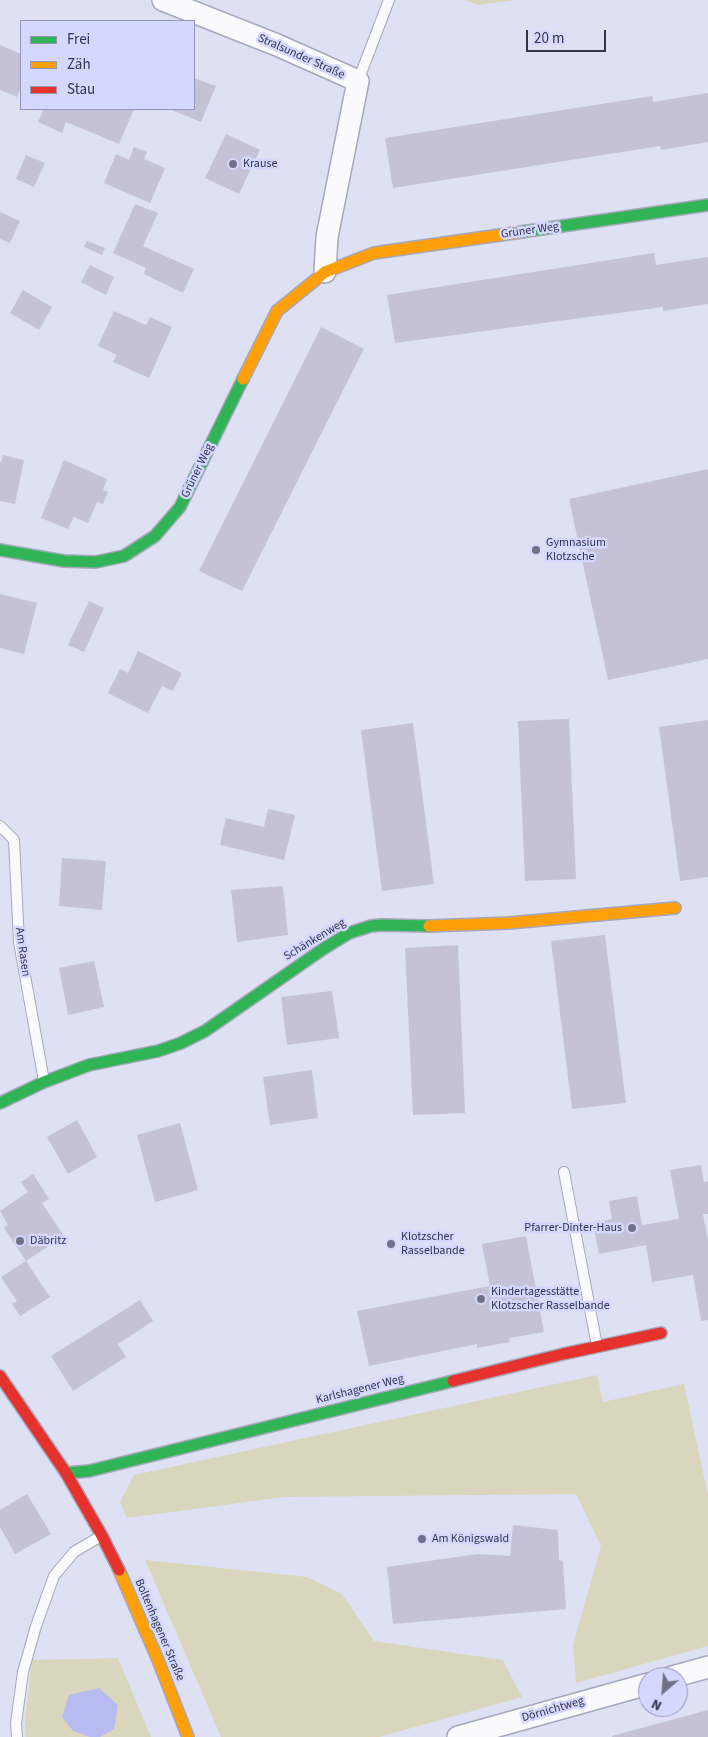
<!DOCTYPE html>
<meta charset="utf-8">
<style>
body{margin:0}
#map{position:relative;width:708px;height:1737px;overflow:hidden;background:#dee0f4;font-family:"Source Sans 3",sans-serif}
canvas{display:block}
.legend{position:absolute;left:20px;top:20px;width:175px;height:90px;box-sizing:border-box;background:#d4d8fe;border:1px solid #9497b7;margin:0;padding:6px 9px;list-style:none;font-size:15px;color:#33354d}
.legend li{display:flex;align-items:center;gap:10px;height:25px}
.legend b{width:25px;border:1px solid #9497b7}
.north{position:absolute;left:638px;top:1667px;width:50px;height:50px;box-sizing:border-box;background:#d4d8fe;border:1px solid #9497b7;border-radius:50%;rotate:207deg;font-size:14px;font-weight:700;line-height:20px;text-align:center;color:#33354d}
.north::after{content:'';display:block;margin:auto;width:18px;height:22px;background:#6f7187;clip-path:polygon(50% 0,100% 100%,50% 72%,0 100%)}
.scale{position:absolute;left:526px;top:30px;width:80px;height:22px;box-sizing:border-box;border:2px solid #33354d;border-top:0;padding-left:6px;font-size:15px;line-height:18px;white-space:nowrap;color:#33354d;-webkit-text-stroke:4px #d4d8fe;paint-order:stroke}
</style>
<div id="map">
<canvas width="708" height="1737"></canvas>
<ul class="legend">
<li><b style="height:6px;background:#30b455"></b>Frei</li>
<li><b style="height:6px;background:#ff9f0a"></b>Zäh</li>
<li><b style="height:6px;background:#e5322d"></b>Stau</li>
</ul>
<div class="north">N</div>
<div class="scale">20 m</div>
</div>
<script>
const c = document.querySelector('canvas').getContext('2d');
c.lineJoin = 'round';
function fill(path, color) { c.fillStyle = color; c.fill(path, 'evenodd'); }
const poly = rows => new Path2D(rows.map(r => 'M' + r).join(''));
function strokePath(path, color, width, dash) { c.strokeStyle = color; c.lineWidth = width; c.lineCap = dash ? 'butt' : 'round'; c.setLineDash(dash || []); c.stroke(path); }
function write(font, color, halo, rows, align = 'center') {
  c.font = font + ' "Source Sans 3",sans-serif'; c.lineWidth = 5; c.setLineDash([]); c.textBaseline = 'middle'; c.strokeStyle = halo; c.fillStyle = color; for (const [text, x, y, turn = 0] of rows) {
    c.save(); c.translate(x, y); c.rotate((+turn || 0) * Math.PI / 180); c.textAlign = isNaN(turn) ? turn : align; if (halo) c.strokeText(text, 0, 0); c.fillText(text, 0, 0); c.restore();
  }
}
const green = poly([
 [464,0,516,0,478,5],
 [597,1375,603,1402,684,1384,708,1495,708,1646,576,1683,573,1645,601,1546,576,1494,284,1497,127,1518,120,1502,134,1475],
 [145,1560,307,1577,342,1594,374,1641,503,1660,522,1697,379,1737,221,1737],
 [118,1658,151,1737,100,1737,114,1728,73,1731,90,1737,26,1737,25,1720,32,1660]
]);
const water = poly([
 [99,1688,118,1705,114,1729,100,1737,90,1737,73,1731,62,1717,69,1695]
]);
const building = poly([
 [0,45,21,54,21,87,17,97,0,90],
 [194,78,216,86,201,122,169,109,194,109],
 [708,93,708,142,661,150,660,146,393,188,385,138,652,96,653,102],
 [44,109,134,109,119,144,66,122,62,133,38,122],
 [226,134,260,150,239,194,205,178],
 [134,147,147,152,144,159,165,168,150,203,104,183,116,154,129,160],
 [26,155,45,163,34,187,16,179],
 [135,204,158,213,143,246,194,269,183,293,144,274,146,268,113,253],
 [0,212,20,221,10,243,0,239],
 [87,241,105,248,102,255,84,247],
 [654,253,656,265,708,257,708,304,663,311,663,307,395,343,387,295],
 [90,265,114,277,106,295,81,282],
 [23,290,52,307,39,330,10,313],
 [114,311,146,325,150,317,172,327,149,378,113,362,117,355,98,346],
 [321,327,364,349,242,591,199,571],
 [3,455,24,460,15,504,0,501,0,462,1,462],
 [64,460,107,479,103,490,108,492,103,504,97,502,88,523,74,517,68,529,41,518],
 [708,469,708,659,608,680,569,499],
 [0,594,37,603,24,654,0,648],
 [89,601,104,608,84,652,68,645],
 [138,651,182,673,173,691,162,686,148,713,108,693,120,669,128,673],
 [569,719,576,879,525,881,518,721],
 [708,720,708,877,680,881,659,727],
 [413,723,434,884,382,891,361,730],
 [268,809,295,815,284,860,220,845,226,818,264,827],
 [62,858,106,861,102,910,59,906],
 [283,886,288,935,237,942,231,890],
 [605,935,626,1103,572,1109,551,941],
 [458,945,465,1113,413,1115,405,948],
 [94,961,104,1007,68,1015,59,968],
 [332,991,339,1038,287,1045,281,997],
 [312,1070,318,1118,270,1125,263,1077],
 [77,1120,97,1157,68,1174,47,1137],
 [180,1123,198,1190,155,1202,137,1135],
 [701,1165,704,1182,708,1181,708,1214,703,1214,708,1240,708,1320,701,1321,693,1275,652,1282,646,1245,599,1254,593,1223,612,1219,609,1201,637,1196,642,1225,679,1219,670,1170],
 [33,1174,49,1199,42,1203,64,1236,26,1261,4,1228,8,1225,0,1211,28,1192,21,1182],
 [526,1236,544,1332,509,1338,510,1342,477,1348,477,1344,369,1366,357,1311,490,1286,482,1244],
 [26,1261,50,1297,20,1316,12,1304,17,1301,1,1277],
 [140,1300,153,1321,118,1344,126,1357,73,1391,51,1356],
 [27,1494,51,1534,15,1554,0,1527,0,1510],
 [513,1525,558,1530,559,1560,563,1561,566,1609,393,1624,387,1567,477,1554,510,1556],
 [708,1710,708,1737,612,1737,612,1736]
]);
const lane = poly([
 [358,81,389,0],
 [0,826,14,840,19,942,44,1081],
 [564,1172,597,1346],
 [17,1737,16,1723,23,1672,36,1626,54,1576,74,1552,101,1536]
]);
const street = poly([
 [163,0,277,45,358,81,327,237,325,272],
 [672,1677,708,1667],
 [458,1737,648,1684]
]);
const fast = poly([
 [521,232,708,205],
 [0,550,64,561,96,562,124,556,155,536,180,507,243,379],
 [0,1103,44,1082,89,1065,158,1051,181,1043,205,1031,323,949,349,933,371,926,382,925,429,926],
 [66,1473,89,1471,453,1381]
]);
const slow = poly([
 [243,379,277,311,325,272,374,253,521,232],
 [429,926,509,923,675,908],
 [119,1570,158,1660,188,1737]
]);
const jam = poly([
 [0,1376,66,1473,102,1536,119,1570],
 [453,1381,563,1354,661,1333]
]);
const markers = [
 [233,164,5,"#6f7187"],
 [536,550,5,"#6f7187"],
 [632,1228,5,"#6f7187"],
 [20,1241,5,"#6f7187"],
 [391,1244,5,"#6f7187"],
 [481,1299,5,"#6f7187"],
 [422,1539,5,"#6f7187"]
];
const streetNames = [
 ["Stralsunder Straße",301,57,24],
 ["Grüner Weg",530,231,-8],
 ["Grüner Weg",198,471,-64],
 ["Schänkenweg",315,940,-31],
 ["Am Rasen",22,952,82],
 ["Karlshagener Weg",360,1390,-14],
 ["Boltenhagener Straße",159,1630,67],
 ["Dörnichtweg",553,1710,-16]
];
const poiNames = [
 ["Krause",243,164],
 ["Gymnasium",546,543],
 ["Klotzsche",546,557],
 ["Pfarrer-Dinter-Haus",622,1228,"right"],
 ["Klotzscher",401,1237],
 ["Rasselbande",401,1251],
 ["Däbritz",30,1241],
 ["Kindertagesstätte",491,1292],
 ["Klotzscher Rasselbande",491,1306],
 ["Am Königswald",432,1539]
];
fill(green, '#dad6bd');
fill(water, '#b7bbf1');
fill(building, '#c5c2d7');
strokePath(lane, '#a5a7ba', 12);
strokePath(street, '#a5a7ba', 24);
strokePath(fast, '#a5a7ba', 14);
strokePath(slow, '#a5a7ba', 14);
strokePath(jam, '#a5a7ba', 14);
strokePath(lane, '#fafafd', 10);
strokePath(street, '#fafafd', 21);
strokePath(fast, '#30b455', 11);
strokePath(slow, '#ff9f0a', 11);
strokePath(jam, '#e5322d', 11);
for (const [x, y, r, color] of markers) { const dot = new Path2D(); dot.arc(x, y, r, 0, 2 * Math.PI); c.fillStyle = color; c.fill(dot); strokePath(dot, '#d4d8fe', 2); }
write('12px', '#33354d', '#d4d8fe', streetNames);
write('12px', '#33354d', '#d4d8fe', poiNames, 'left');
</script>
